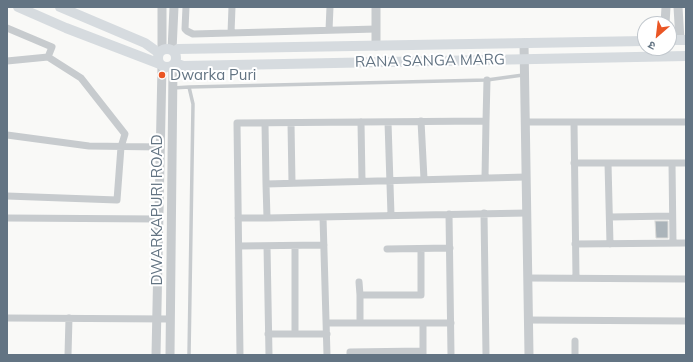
<!DOCTYPE html>
<meta charset="utf-8">
<style>
body{margin:0}
#map{position:relative;width:693px;height:362px;overflow:hidden;background:#f9f9f7;font-family:Mulish,"Noto Sans Devanagari",sans-serif}
canvas{display:block}
.frame{position:absolute;inset:0;border:8px solid #637483;pointer-events:none}
.north{position:absolute;left:637px;top:16px;width:40px;height:40px;box-sizing:border-box;background:#fff;border:1px solid #c1c7cd;border-radius:50%;rotate:208deg;font-size:11px;font-weight:700;line-height:16px;text-align:center;color:#637483}
.north::after{content:'';display:block;margin:auto;width:14px;height:18px;background:#ea5625;clip-path:polygon(50% 0,100% 100%,50% 72%,0 100%)}
</style>
<div id="map">
<canvas width="693" height="362"></canvas>
<div class="frame"></div>
<div class="north">उ</div>
</div>
<script>
const c = document.querySelector('canvas').getContext('2d');
c.lineJoin = 'round';
function fill(path, color) { c.fillStyle = color; c.fill(path, 'evenodd'); }
const poly = rows => new Path2D(rows.map(r => 'M' + r).join(''));
function strokePath(path, color, width, dash) { c.strokeStyle = color; c.lineWidth = width; c.lineCap = dash ? 'butt' : 'round'; c.setLineDash(dash || []); c.stroke(path); }
function write(font, color, halo, rows, align = 'center') {
  c.font = font + ' Mulish,sans-serif'; c.lineWidth = 4; c.setLineDash([]); c.textBaseline = 'middle'; c.strokeStyle = halo; c.fillStyle = color; for (const [text, x, y, turn = 0] of rows) {
    c.save(); c.translate(x, y); c.rotate((+turn || 0) * Math.PI / 180); c.textAlign = isNaN(turn) ? turn : align; if (halo) c.strokeText(text, 0, 0); c.fillText(text, 0, 0); c.restore();
  }
}
const building = poly([
 [655,221,668,221,668,238,656,238,655,221]
]);
const service = poly([
 [189,87,487,80,523,75],
 [173,88,189,87,193,104,189,355]
]);
const minor = poly([
 [186,7,185,29,187,31,193,34,376,29],
 [7,28,52,47,48,57,81,78,125,134,121,147,117,200,7,196],
 [329,30,330,7],
 [231,33,232,7],
 [7,61,48,57],
 [421,121,424,179],
 [486,121,487,80],
 [361,122,362,181],
 [388,122,391,215],
 [525,122,686,122],
 [574,122,576,278],
 [265,123,266,184],
 [291,123,292,183],
 [7,135,89,146,160,147],
 [574,163,686,163],
 [608,163,610,244],
 [672,163,673,243],
 [526,177,266,184,267,218,527,213],
 [484,213,486,355],
 [449,214,451,355],
 [323,217,327,355],
 [610,217,672,216],
 [7,218,159,219],
 [238,218,267,218],
 [575,244,686,243],
 [239,246,324,245],
 [267,246,269,355],
 [295,246,295,334],
 [387,249,450,248],
 [528,278,686,279],
 [359,282,360,295],
 [7,318,170,319],
 [528,320,686,321],
 [327,323,451,323],
 [360,323,360,295,421,295,421,249],
 [423,323,423,355],
 [268,334,327,334],
 [575,341,575,355],
 [68,355,69,318],
 [240,355,237,123,486,121,485,178],
 [350,355,350,352,423,351]
]);
const tertiary = poly([
 [162,7,162,50],
 [376,7,376,46],
 [678,7,680,40],
 [665,24,666,7],
 [524,43,529,355],
 [172,50,174,7],
 [156,355,162,66],
 [170,355,173,66]
]);
const secondary = poly([
 [18,7,66,28,160,64],
 [60,7,145,43,159,53],
 [669,40,686,40],
 '158 58a9 9 0 1 1 18 0a9 9 0 1 1-18 0Z',
 [174,52,178,49,645,41],
 [175,63,183,66,686,56]
]);
const markers = [
 [162,75,4,"#ea5625"]
];
const streetNames = [
 ["RANA SANGA MARG",430,61,-1],
 ["DWARKAPURI ROAD",157,210,-90]
];
const poiNames = [
 ["Dwarka Puri",170,75]
];
fill(building, '#abb4ba');
strokePath(building, '#dbdbd9', 1);
strokePath(service, '#c7cbce', 3.5);
strokePath(minor, '#c7cbce', 7);
strokePath(tertiary, '#c7cbce', 9);
strokePath(secondary, '#d6dbdf', 10);
for (const [x, y, r, color] of markers) { const dot = new Path2D(); dot.arc(x, y, r, 0, 2 * Math.PI); c.fillStyle = color; c.fill(dot); strokePath(dot, '#fff', 1.5); }
write('15px', '#637483', '#fff', streetNames);
write('15px', '#637483', '#fff', poiNames, 'left');
</script>
